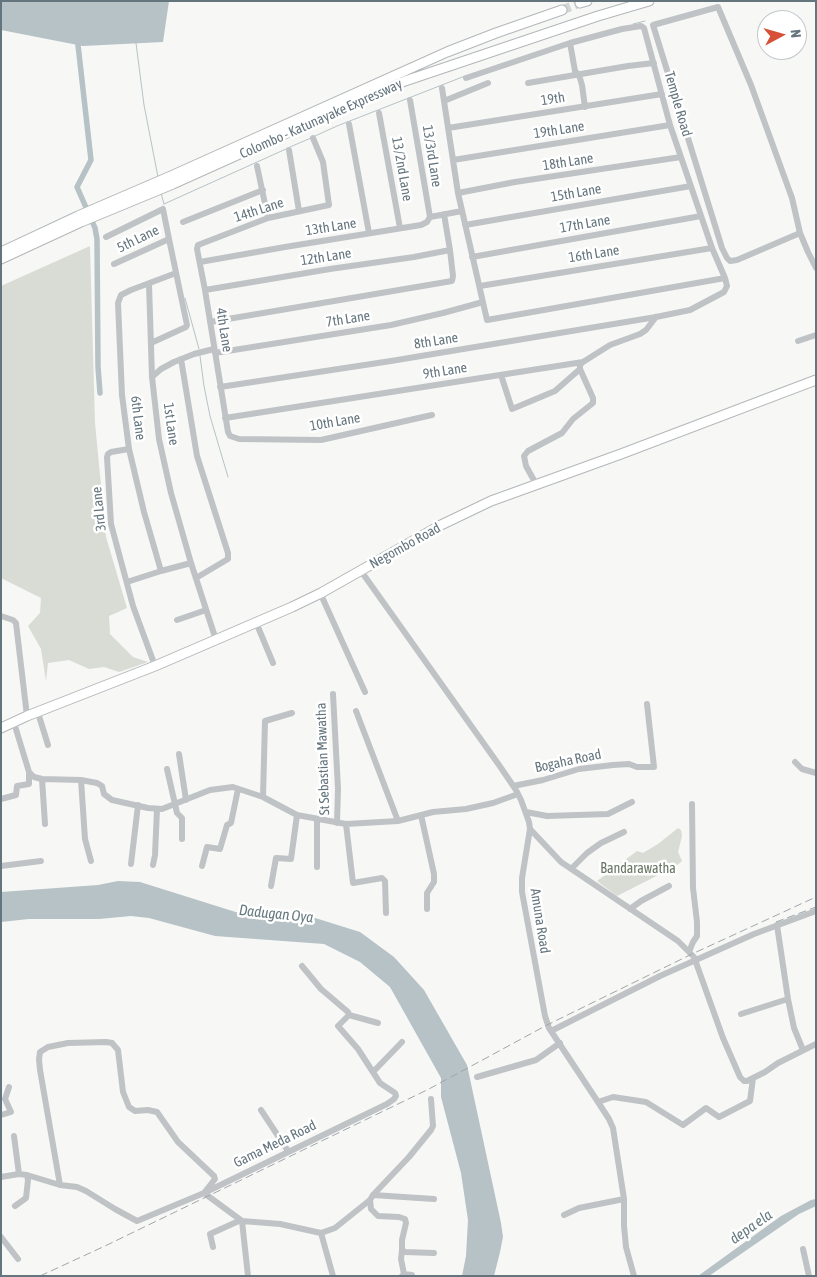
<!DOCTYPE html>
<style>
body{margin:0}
#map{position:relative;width:817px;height:1277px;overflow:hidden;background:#f7f7f5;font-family:"Asap Condensed",sans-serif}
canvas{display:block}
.frame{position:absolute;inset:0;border:2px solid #65757e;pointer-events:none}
.north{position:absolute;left:757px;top:10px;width:50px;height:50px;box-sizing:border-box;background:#fff;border:1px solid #c1c8cb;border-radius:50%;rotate:84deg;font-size:14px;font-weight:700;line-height:20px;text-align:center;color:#65757e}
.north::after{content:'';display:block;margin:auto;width:18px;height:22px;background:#d65137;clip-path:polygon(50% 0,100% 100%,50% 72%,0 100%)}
</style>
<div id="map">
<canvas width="817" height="1277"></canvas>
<div class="frame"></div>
<div class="north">N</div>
</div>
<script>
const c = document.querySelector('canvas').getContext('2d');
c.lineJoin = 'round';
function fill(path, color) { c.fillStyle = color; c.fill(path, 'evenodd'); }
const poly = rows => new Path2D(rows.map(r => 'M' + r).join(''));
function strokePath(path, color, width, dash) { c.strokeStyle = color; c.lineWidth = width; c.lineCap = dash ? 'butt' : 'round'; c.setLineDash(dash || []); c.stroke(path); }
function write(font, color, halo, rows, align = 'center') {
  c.font = font + ' "Asap Condensed",sans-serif'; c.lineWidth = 5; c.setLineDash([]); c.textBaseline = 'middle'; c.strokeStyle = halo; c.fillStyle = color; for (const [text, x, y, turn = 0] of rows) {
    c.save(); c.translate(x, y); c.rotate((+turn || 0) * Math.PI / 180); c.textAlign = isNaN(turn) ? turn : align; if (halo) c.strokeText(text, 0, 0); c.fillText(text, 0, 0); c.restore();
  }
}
const green = poly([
 [90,246,95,423,106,537,127,608,109,616,110,634,133,657,148,662,119,672,104,667,89,669,69,660,48,663,46,681,41,649,28,626,40,613,41,598,1,578,1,286],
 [678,828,681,830,682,836,678,852,682,861,676,866,617,896,597,881,637,851,643,853,658,844]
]);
const water = poly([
 [1,1,169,1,163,42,83,46,1,30],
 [118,881,140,882,242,914,312,917,360,932,394,957,424,990,467,1065,501,1223,503,1237,500,1252,494,1276,462,1276,466,1256,468,1220,461,1173,441,1097,441,1078,390,987,360,962,324,944,215,936,149,918,131,916,99,919,29,919,1,922,1,892,98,885],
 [816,1199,816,1206,799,1214,709,1276,698,1276,781,1216,811,1200]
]);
const stream = poly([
 [633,24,645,21],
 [136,43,144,105,158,177],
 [315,136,337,126,465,76],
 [290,147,311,138],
 [161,193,164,204],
 [164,204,286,149],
 [185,298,199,349],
 [200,356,204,386,210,416,228,477]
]);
const canal = poly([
 [78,45,91,160,77,187,95,228,97,239,98,367,100,393]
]);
const highwayTunnel = poly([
 [562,10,580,3]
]);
const minor = poly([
 [570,43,575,71,579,75,582,85,585,107],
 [528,83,628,66,654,63],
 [442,88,458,193,487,320,725,278],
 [410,100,430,217],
 [444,101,488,83],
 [379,113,400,228],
 [349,124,369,233],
 [448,128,662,94],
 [313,138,323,162,329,205,268,218,198,245,197,249,205,290,228,432,230,436,239,439,321,440,432,415],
 [289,150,299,211],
 [453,160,670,125],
 [257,166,268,218],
 [458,193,515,182,681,157],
 [183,222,263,190],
 [465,225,691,186],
 [800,233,737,260,730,261,727,258,722,248,653,25,718,7,751,85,792,198,800,233,808,252,816,268],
 [106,237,163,209,169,239,114,264],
 [472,257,701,216],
 [200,262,285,247,421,225,427,222,430,217,462,211],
 [149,284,152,377,159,439,171,493,191,563,216,640],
 [480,286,712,248],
 [205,290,330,269,414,257,450,250],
 [210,322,452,281,453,276,450,250,444,214],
 [798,341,816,335],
 [151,343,186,327,187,325,169,239],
 [215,353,391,325,443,313,483,302],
 [181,359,197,456,228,553,228,559,196,578],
 [501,375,512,409,555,391,580,369],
 [152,377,161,369,174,362,194,354,214,349],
 [220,387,391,361,656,317,690,310,724,292,727,286,725,278,712,248,670,125,644,28,641,26,622,29,570,43,466,78],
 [225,418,583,362,610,345,640,334,646,330,656,317],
 [129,449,111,452,108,454,107,457,111,524,133,606,155,666],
 [536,484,526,466,524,456,528,451,562,433,573,419,593,403,593,398,580,369,580,365,583,362],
 [161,571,144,512,129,449,122,395,118,303,121,295,131,290,176,273],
 [361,571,499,765,516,790,521,800,529,822,530,829,522,878,522,892,545,1016,549,1028,598,1102,609,1119,613,1128,624,1199,624,1226,626,1247,634,1276],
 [127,582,161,571,191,563],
 [322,597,365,692],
 [1,616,13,620,16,623,27,716],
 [177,620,206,610],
 [258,627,273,663],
 [333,694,338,789,337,823],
 [356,711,398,821],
 [39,716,48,745],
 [15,726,29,772,34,777,42,779,81,780,97,783,102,786,104,794,112,800,148,808,162,809,210,790,233,787,263,797,297,815,346,824,398,821,433,812,466,809,493,803,518,794],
 [179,754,186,800],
 [795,762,802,769,816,773],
 [167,769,177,813,182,818,182,839],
 [42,779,45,824],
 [81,780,85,839,91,861],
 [513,786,543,780,579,769,613,765,629,764,637,767,654,767,647,704],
 [263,797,265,721,292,713],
 [1,799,16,795,17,786,29,784,29,772],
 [526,812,547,816,608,814,632,802],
 [421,815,434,874,434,882,427,893,427,909],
 [317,819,317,867],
 [346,824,353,883,382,878,385,881,386,913],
 [530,829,561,862,678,941,694,957,723,1038,740,1077,744,1081,747,1081,765,1072,778,1063,816,1044],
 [131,864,138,805],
 [153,865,155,855,157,809],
 [1,866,41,861],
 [202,866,207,847,220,849,227,825,231,823,238,789],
 [571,869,587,853,601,843,624,832],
 [271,886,276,858,291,859,297,815],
 [630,909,641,901,669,886],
 [777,925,788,999,794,1028,803,1050],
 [689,952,693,942,697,936,697,922,693,888,692,804],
 [741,1014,788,999],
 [349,1015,378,1023],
 [551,1031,660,976,754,934,816,911],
 [374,1071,402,1042],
 [477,1077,536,1060,560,1043],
 [598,1102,613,1097,646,1102,683,1125,706,1108,719,1117,750,1101,753,1078],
 [261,1110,288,1151],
 [1,1115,11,1112,5,1099,9,1087],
 [14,1136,19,1174],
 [1,1177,19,1174,27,1175,60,1185,77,1187,86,1191,115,1209,137,1221,204,1193,387,1104,394,1099,396,1096,395,1093,380,1083,358,1049,338,1026,349,1015,348,1012,321,989,302,966],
 [60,1185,40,1070,39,1059,40,1052,48,1047,68,1043,106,1042,112,1043,118,1050,123,1092,129,1107,135,1111,148,1110,157,1112,178,1142,214,1176,215,1179,204,1193,242,1221,248,1276],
 [373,1195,434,1199],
 [370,1200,371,1209,378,1216,399,1217,405,1219,406,1223,402,1240,402,1250,405,1252,434,1253],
 [15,1206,26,1198,28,1180,27,1175],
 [564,1215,579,1208,624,1199],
 [242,1221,280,1224,321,1233],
 [1,1237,18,1259],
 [213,1247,210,1234,241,1220],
 [803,1249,809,1276],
 [404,1274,412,1275],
 [333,1276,321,1233,335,1228,370,1200,373,1195,409,1157,431,1130,433,1126,431,1099],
 [402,1276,404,1274,401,1259,402,1250]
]);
const highway = poly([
 [580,3,587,1],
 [1,252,78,216,171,176,447,52,496,33,562,10],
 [1,259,81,222,173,184,273,139,405,81,598,16,649,1],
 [1,728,27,716,155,666,292,607,321,593,441,525,491,501,621,454,816,380]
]);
const rail = poly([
 [776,922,816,907],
 [40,1276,105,1246,429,1089,547,1025,692,954,816,897]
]);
const streetNames = [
 ["19th",553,99,-9],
 ["Temple Road",678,104,74],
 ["Colombo - Katunayake Expressway",321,119,-24],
 ["19th Lane",559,130,-9],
 ["13/3rd Lane",432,156,81],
 ["18th Lane",568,162,-9],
 ["13/2nd Lane",402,169,80],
 ["15th Lane",576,193,-10],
 ["14th Lane",259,210,-18],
 ["17th Lane",585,224,-10],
 ["13th Lane",331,227,-9],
 ["5th Lane",138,239,-26],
 ["16th Lane",594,254,-9],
 ["12th Lane",326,257,-9],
 ["7th Lane",348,319,-9],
 ["4th Lane",224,330,81],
 ["8th Lane",436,341,-9],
 ["9th Lane",445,371,-9],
 ["6th Lane",138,418,83],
 ["10th Lane",335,422,-10],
 ["1st Lane",171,424,82],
 ["3rd Lane",99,509,-96],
 ["Negombo Road",405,546,-29],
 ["St Sebastian Mawatha",323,759,-92],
 ["Bogaha Road",568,761,-12],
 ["Amuna Road",540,921,81],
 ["Gama Meda Road",275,1144,-26]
];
const parkNames = [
 ["Bandarawatha",638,869]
];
const waterNames = [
 ["Dadugan Oya",276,914,6],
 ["depa ela",751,1227,-35]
];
fill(green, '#d8dcd4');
fill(water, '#b6c2c6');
strokePath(stream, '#b6c2c6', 1);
strokePath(canal, '#b6c2c6', 5.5);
strokePath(highwayTunnel, '#d2d6d7', 9, [9, 4.5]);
strokePath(highway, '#b2b7b9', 11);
strokePath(minor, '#bfc3c6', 6);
strokePath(highway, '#fff', 9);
strokePath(rail, '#9fa6ab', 1, [8, 4]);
write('14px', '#65757e', '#fff', streetNames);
write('14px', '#687663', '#fff', parkNames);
write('italic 15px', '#657a7f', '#fff', waterNames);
</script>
